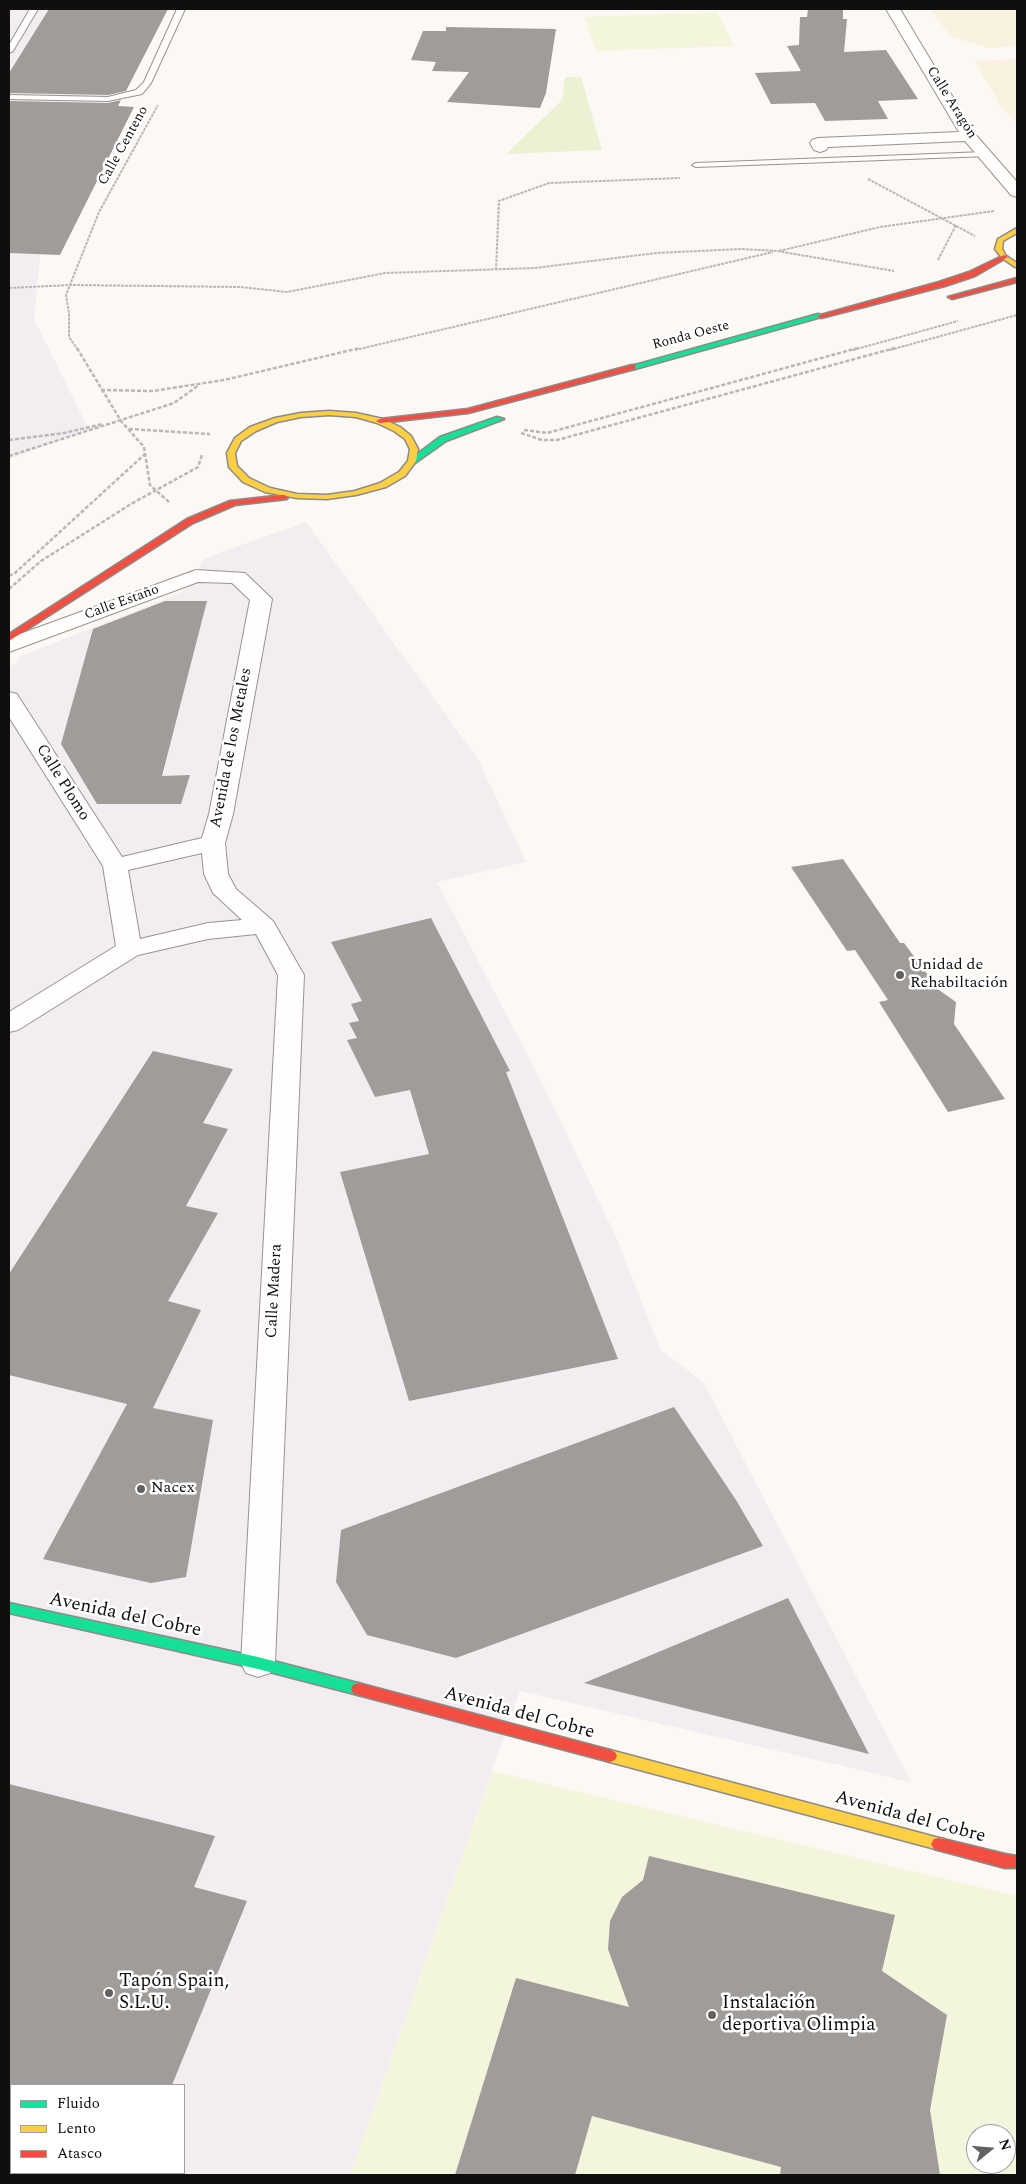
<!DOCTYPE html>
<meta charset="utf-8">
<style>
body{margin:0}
#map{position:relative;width:1026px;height:2184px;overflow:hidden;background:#fcf9f4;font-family:Spectral,serif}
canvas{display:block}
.frame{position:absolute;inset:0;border:10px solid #0f0f0f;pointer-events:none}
.legend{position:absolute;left:10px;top:2084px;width:175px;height:90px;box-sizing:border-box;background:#fff;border:1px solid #9f9f9f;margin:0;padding:6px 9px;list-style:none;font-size:15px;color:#0f0f0f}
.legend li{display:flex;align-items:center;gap:10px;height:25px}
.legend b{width:25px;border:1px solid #9f9f9f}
.north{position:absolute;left:966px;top:2124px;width:50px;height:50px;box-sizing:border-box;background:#fff;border:1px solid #9f9f9f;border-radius:50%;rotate:73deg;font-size:14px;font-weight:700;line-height:20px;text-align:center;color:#0f0f0f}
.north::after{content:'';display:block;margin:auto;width:18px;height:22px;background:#62615f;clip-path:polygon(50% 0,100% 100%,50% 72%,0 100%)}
</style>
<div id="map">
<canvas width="1026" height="2184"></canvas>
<div class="frame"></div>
<ul class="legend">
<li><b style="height:6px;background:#16e098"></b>Fluido</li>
<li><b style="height:6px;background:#ffcf43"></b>Lento</li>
<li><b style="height:6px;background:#f24e42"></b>Atasco</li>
</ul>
<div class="north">N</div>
</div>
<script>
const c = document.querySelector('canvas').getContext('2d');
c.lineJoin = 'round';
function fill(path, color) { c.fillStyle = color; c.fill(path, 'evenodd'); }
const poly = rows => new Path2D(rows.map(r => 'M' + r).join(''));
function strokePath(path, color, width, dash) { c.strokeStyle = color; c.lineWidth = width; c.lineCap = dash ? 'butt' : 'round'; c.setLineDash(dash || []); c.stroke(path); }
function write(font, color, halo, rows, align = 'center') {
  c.font = font + ' Spectral,serif'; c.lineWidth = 5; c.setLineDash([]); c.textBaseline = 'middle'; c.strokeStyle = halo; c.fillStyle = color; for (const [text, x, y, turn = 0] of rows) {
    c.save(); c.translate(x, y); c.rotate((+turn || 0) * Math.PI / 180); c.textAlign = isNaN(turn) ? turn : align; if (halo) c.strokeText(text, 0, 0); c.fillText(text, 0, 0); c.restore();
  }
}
const industrial = poly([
 [9,9,166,9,44,216,34,319,89,430,9,459],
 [306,522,478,759,526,862,437,882,542,1083,617,1239,660,1349,704,1383,911,1782,520,1691,350,2175,9,2175,9,666,17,663,21,656,181,593,205,558],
 [11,2085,184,2085,184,2173,11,2173]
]);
const farmland = poly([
 [930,9,1017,9,1017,46,989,48,951,37],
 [1017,59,1017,122,1001,107,975,61]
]);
const green = poly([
 [565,77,581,77,602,150,506,154,562,100]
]);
const pitch = poly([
 [717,12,734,46,596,51,584,17],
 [492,1771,1017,1896,1017,2175,350,2175],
 [976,2134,1006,2134,1006,2164,976,2164]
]);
const building = poly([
 [49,9,168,9,126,91,108,95,9,93,9,73],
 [808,9,843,9,843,19,847,19,844,52,886,50,918,99,878,101,888,119,825,121,815,103,771,104,755,73,801,71,787,46,799,45,800,17,807,17],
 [446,27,556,29,546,93,540,108,447,102,469,72,432,71,436,62,411,60,423,31,446,31],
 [121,100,118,106,134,107,60,255,9,253,9,101,108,103],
 [165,601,207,601,162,776,190,775,181,804,97,804,61,744,93,629],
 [843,859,900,943,904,943,939,990,956,1002,954,1024,1005,1099,948,1112,879,1002,888,1000,855,950,847,951,791,867],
 [431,918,510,1071,506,1072,618,1359,409,1401,340,1172,429,1154,410,1090,375,1097,347,1040,357,1038,349,1023,359,1021,351,1004,362,1001,331,942],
 [153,1051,233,1069,203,1123,228,1129,186,1206,218,1213,168,1301,201,1310,153,1408,213,1420,186,1577,151,1583,43,1559,127,1404,9,1375,9,1274],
 [674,1407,736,1500,763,1546,456,1658,367,1635,336,1582,341,1530],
 [788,1598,869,1754,584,1683],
 [9,1784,215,1836,194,1887,247,1901,172,2085,9,2085],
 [649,1856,895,1915,882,1971,947,2015,930,2110,940,2175,780,2175,781,2167,592,2116,575,2175,455,2175,516,1978,629,2007,608,1949,610,1921,622,1897,643,1880]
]);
const pathFar1 = poly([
 [868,179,975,236],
 [779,251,880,227,994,211],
 [938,260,956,225],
 [496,270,499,201,549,183,680,178],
 [9,288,70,285,240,287,287,292,385,273,535,268,656,253,741,249,777,251,894,271],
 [78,350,69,337,69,313,66,295,99,212,158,105],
 [355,350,773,252],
 [853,350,958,321],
 [890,350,1017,315]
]);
const path = poly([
 [77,348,121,421,144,447,150,485,170,503],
 [101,390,153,391,224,380,360,348],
 [129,429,210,434],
 [524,430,547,433,858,348],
 [521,433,542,440,557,440,895,348],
 [9,440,64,433,103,424],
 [9,456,174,403,199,385],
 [9,576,15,573,145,454],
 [9,589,41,561,131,504,198,467,202,455]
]);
const lane = poly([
 [30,9,38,9,13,51,9,53,9,45,30,9],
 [177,9,185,9,151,83,142,94,108,101,9,99,9,95,108,97,136,90,144,82,177,9],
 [985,152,988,152,988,156,696,167,692,165,696,163,985,152]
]);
const street = poly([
 [886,9,900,9,975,134,1017,182,1017,197,1011,195,965,141,828,147,826,150,820,152,814,150,810,143,812,140,818,138,959,132,886,9],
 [196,570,245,573,272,599,233,814,225,843,228,874,236,889,273,921,304,975,275,1663,270,1673,258,1677,246,1673,241,1663,278,975,256,934,208,939,138,955,18,1030,9,1032,9,1012,116,946,103,866,9,717,9,692,17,694,20,699,122,857,202,838,209,814,250,600,232,583,198,582,9,652,9,638,196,570],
 [202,853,204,874,213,893,242,920,208,923,140,939,128,870,202,853]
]);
const fast = poly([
 [818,314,825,316,635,369,628,367,818,314],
 [497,417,504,419,446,441,415,463,408,461,440,437,497,417],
 [9,1603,258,1657,358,1683,363,1685,365,1689,363,1693,358,1695,258,1669,9,1613,9,1603]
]);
const slow = poly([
 [1017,228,1017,233,1003,241,1002,249,1006,256,1017,263,1017,267,1015,267,1002,258,995,249,998,239,1017,228],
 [329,411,356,413,383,419,400,427,411,436,418,449,416,461,405,476,386,487,356,495,327,499,297,498,265,492,243,482,229,467,227,453,235,438,250,427,275,418,301,413,329,411],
 [329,415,356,417,377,423,394,431,405,439,410,449,408,461,399,472,380,483,355,491,327,495,297,494,270,488,249,478,237,466,235,453,241,441,256,431,277,422,301,417,329,415],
 [610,1750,939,1838,944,1839,947,1844,944,1849,939,1850,610,1762,605,1760,603,1756,605,1752,610,1750]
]);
const jam = poly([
 [1004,255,1008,257,1006,258,975,276,945,286,821,318,817,316,939,282,969,272,1004,255],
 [1017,278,1017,282,952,299,948,297,1017,278],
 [632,365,635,365,635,369,468,413,380,423,376,421,380,419,468,409,632,365],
 [284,495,288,497,287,499,235,505,193,523,9,641,9,634,187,519,230,501,284,495],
 [358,1683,610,1750,615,1752,617,1756,615,1760,610,1762,358,1695,353,1693,351,1689,353,1685,358,1683],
 [939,1838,1005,1854,1017,1856,1017,1868,1005,1868,934,1849,931,1844,934,1839,939,1838]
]);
const markers = [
 [900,975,5,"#62615f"],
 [141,1489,5,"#62615f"],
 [109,1993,5,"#62615f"],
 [712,2015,5,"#62615f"]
];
const farStreetnames = [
 ["Calle Aragón",951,103,58],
 ["Calle Centeno",124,146,-61],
 ["Ronda Oeste",691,336,-15],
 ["Calle Estaño",122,603,-20]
];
const streetNames = [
 ["Avenida de los Metales",232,748,-79],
 ["Calle Plomo",62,783,58],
 ["Calle Madera",275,1291,-87]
];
const poiNames = [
 ["Unidad de",910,966],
 ["Rehabiltación",910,984],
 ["Nacex",151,1489]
];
const nearStreetnames = [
 ["Avenida del Cobre",125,1616,12],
 ["Avenida del Cobre",519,1714,15],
 ["Avenida del Cobre",910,1818,15]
];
const nearPoinames = [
 ["Tapón Spain,",119,1982],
 ["S.L.U.",119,2004],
 ["Instalación",722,2004],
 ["deportiva Olimpia",722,2026]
];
fill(industrial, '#f3edf1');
fill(farmland, '#f9f2e0');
fill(green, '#eaf2d3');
fill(pitch, '#f3f5dd');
fill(building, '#9f9c99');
strokePath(lane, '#969492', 2);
strokePath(street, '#969492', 2);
strokePath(fast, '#8c8b89', 3);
strokePath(slow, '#8c8b89', 3);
strokePath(jam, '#8c8b89', 3);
strokePath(pathFar1, '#b9b8b8', 2, [3, 1]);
strokePath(path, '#b9b8b8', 2.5, [4, 2]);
fill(lane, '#fffefd');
fill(street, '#fffefd');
fill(fast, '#16e098');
fill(slow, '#ffcf43');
fill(jam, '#f24e42');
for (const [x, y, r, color] of markers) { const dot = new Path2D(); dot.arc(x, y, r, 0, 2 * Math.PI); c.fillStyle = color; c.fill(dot); strokePath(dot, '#fff', 2); }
write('14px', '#0f0f0f', '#fff', farStreetnames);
write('16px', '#0f0f0f', '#fff', streetNames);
write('16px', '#0f0f0f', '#fff', poiNames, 'left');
write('19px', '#0f0f0f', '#fff', nearStreetnames);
write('19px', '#0f0f0f', '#fff', nearPoinames, 'left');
</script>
